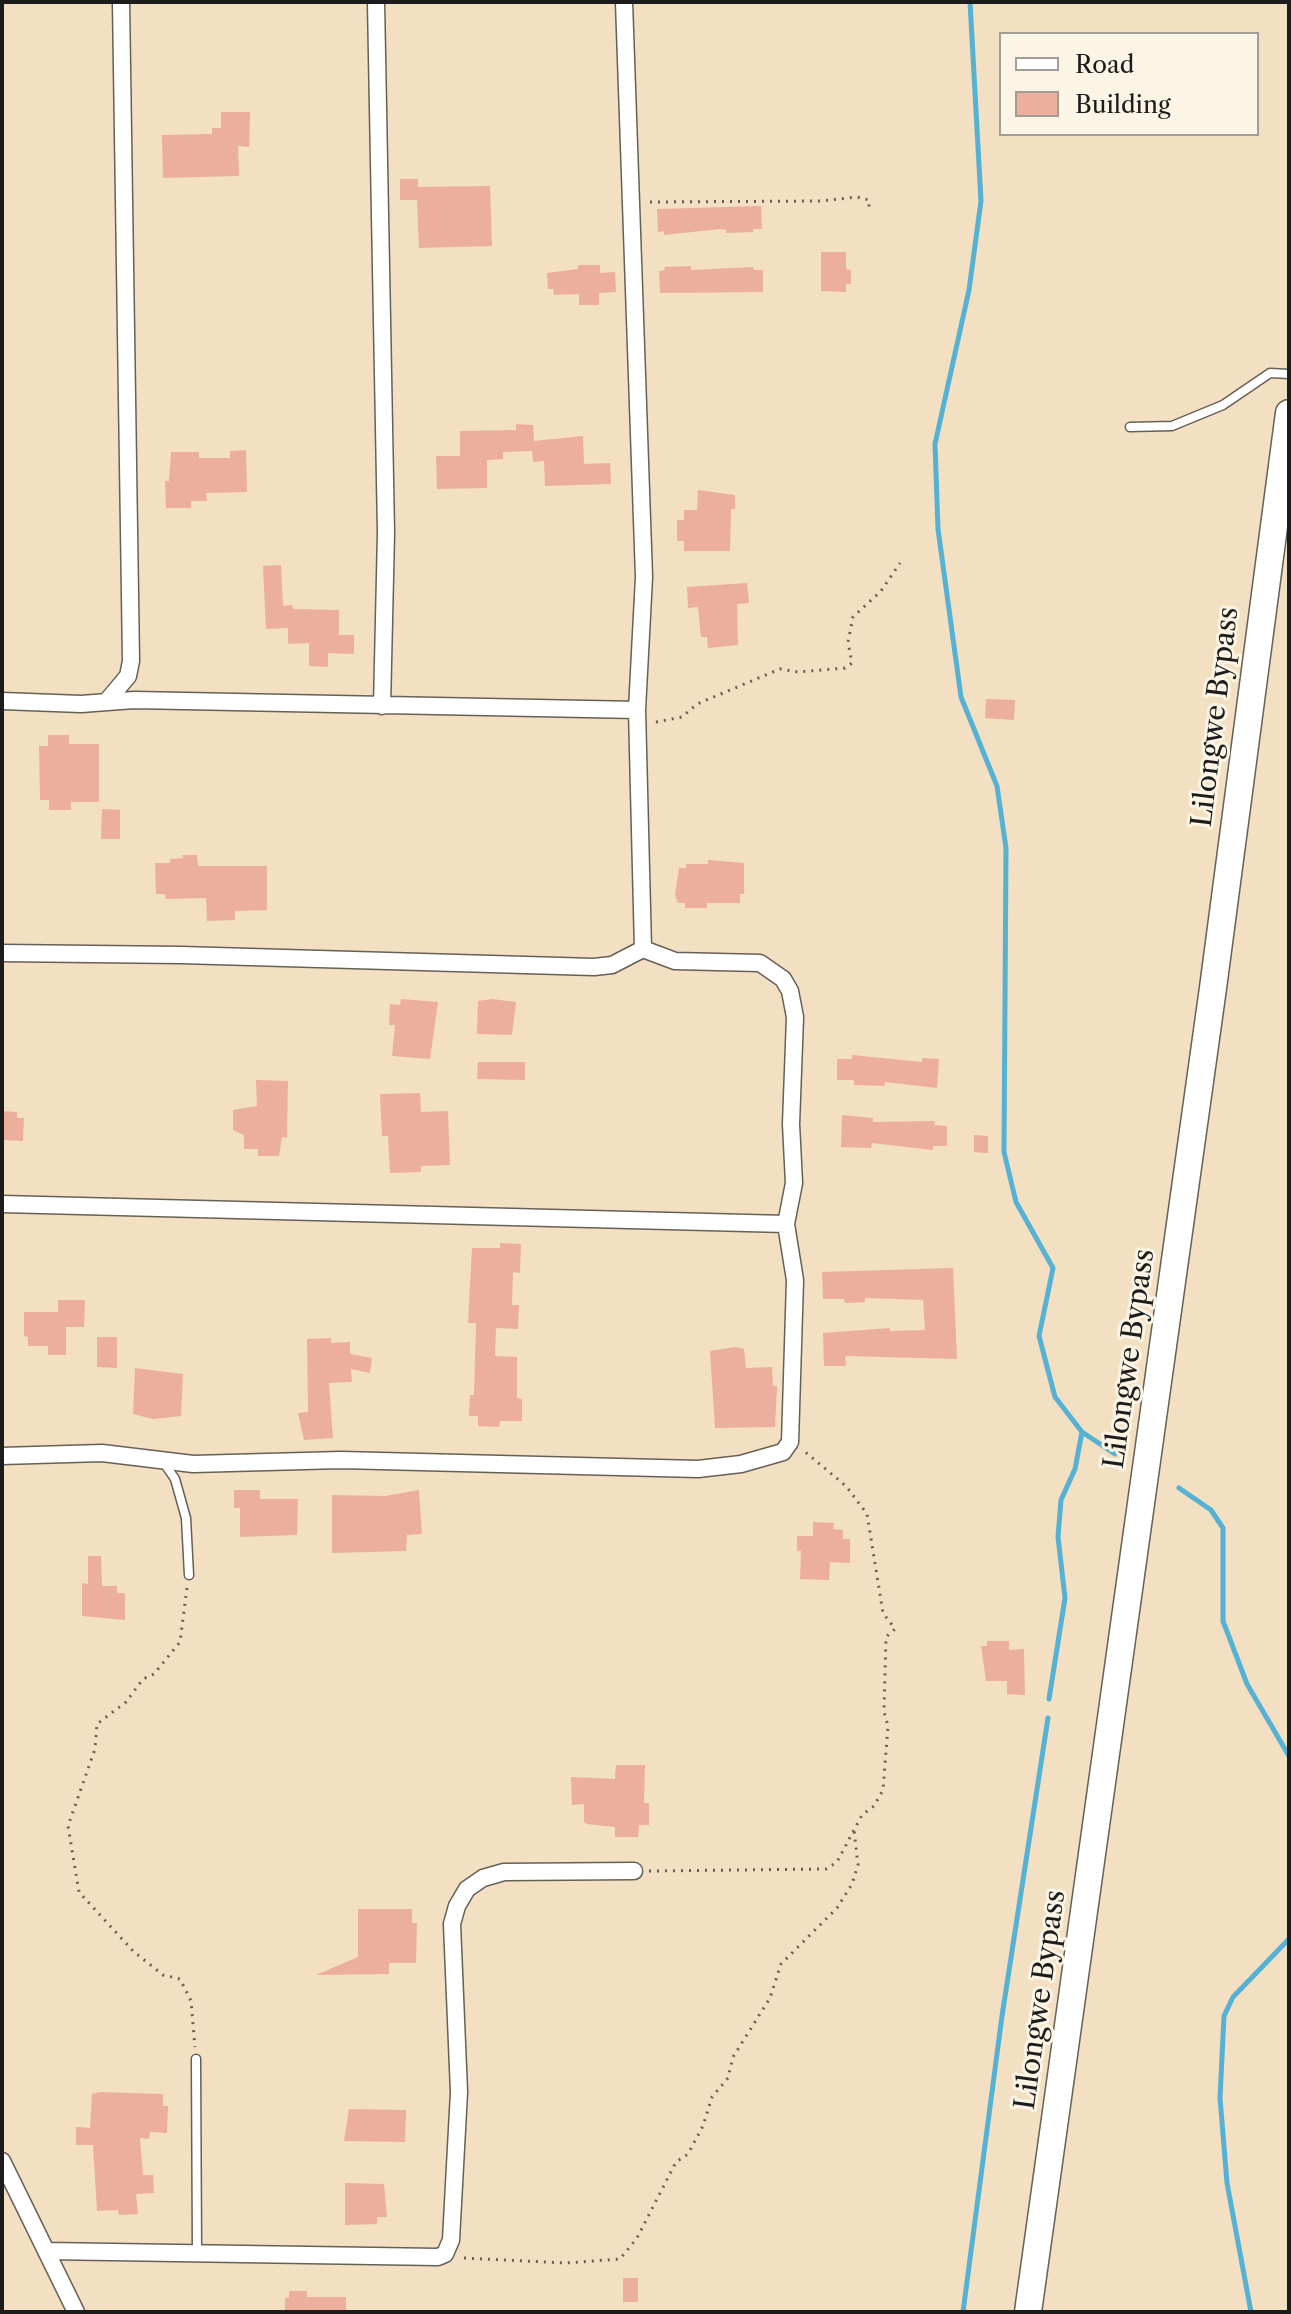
<!DOCTYPE html>
<style>
body{margin:0}
#map{position:relative;width:1291px;height:2314px;overflow:hidden;background:#f3dfc1;font-family:"Libre Caslon Text",serif}
canvas{display:block}
.frame{position:absolute;inset:0;border:4px solid #1c1c1c;pointer-events:none}
.legend{position:absolute;left:999px;top:32px;width:260px;height:104px;box-sizing:border-box;background:#fcf5e5;border:2px solid #a29e95;margin:0;padding:10px 14px;list-style:none;font-size:24px;color:#1c1c1c}
.legend li{display:flex;align-items:center;gap:16px;height:40px}
.legend b{width:40px;border:2px solid #a29e95}
</style>
<div id="map">
<canvas width="1291" height="2314"></canvas>
<div class="frame"></div>
<ul class="legend">
<li><b style="height:10px;background:#fff"></b>Road</li>
<li><b style="height:22px;background:#ecae9d"></b>Building</li>
</ul>
</div>
<script>
const c = document.querySelector('canvas').getContext('2d');
c.lineJoin = 'round';
const poly = rows => new Path2D(rows.map(r => 'M' + r).join(''));
function strokePath(path, color, width, dash) { c.strokeStyle = color; c.lineWidth = width; c.lineCap = dash ? 'butt' : 'round'; c.setLineDash(dash || []); c.stroke(path); }
function fill(path, color) { c.fillStyle = color; c.fill(path, 'evenodd'); }
function write(font, color, halo, rows, align = 'center') {
  c.font = font + ' "Libre Caslon Text",serif'; c.lineWidth = 6; c.setLineDash([]); c.textBaseline = 'middle'; c.strokeStyle = halo; c.fillStyle = color; for (const [text, x, y, turn = 0] of rows) {
    c.save(); c.translate(x, y); c.rotate((+turn || 0) * Math.PI / 180); c.textAlign = isNaN(turn) ? turn : align; if (halo) c.strokeText(text, 0, 0); c.fillText(text, 0, 0); c.restore();
  }
}
const stream = poly([
 [970,2,981,201,969,290,935,444,938,529,961,697,997,786,1006,848,1004,1152,1016,1202,1053,1268,1039,1336,1055,1397,1082,1432,1115,1454],
 [1179,1488,1211,1510,1223,1528,1223,1621,1247,1684,1289,1756],
 [1049,1699,1065,1598,1058,1537,1061,1500,1075,1469,1082,1432],
 [963,2312,1002,2016,1048,1718],
 [1251,2312,1227,2183,1220,2098,1224,2016,1233,1997,1289,1939]
]);
const building = poly([
 [221,112,250,112,249,147,238,146,239,176,163,178,162,135,212,134,212,128,221,128],
 [400,179,418,179,418,187,490,186,492,246,419,248,417,200,400,200],
 [761,206,762,229,753,229,753,232,726,233,726,230,720,229,664,235,664,231,658,232,657,209],
 [821,252,846,252,846,269,851,270,851,284,846,284,846,292,821,291],
 [578,265,600,265,600,273,615,272,616,292,599,293,599,305,579,305,579,294,554,295,553,289,548,289,547,273,578,269],
 [691,266,691,270,753,267,754,270,763,270,763,292,660,293,659,271,665,270,664,267],
 [516,424,533,425,534,441,583,436,584,464,610,463,611,484,545,486,544,461,533,462,532,451,503,452,503,459,487,460,487,488,437,489,436,456,460,456,460,431,516,430],
 [246,450,247,492,206,493,207,501,191,501,191,508,166,508,165,481,169,481,171,452,199,452,199,458,230,458,230,451],
 [698,490,735,495,735,509,731,509,730,551,684,551,684,541,677,541,677,520,684,520,684,510,697,510],
 [281,565,283,606,292,605,293,609,339,610,339,635,354,635,354,654,328,653,328,667,309,666,309,643,288,644,288,628,266,629,263,566],
 [747,583,749,603,737,604,738,645,708,648,707,637,701,637,698,607,688,608,687,587],
 [986,699,1015,700,1014,720,985,718],
 [48,735,69,735,69,744,99,744,99,802,71,802,71,810,49,810,49,800,40,800,39,746,48,746],
 [102,809,120,810,120,839,101,839],
 [182,855,197,855,198,866,267,866,267,910,235,911,235,920,207,921,206,898,166,899,165,894,156,894,155,863,170,863,170,859,183,858],
 [708,860,744,863,744,894,740,894,740,903,707,903,707,908,685,908,685,903,678,903,675,895,679,868,686,868,686,864,708,864],
 [401,999,438,1002,430,1059,392,1056,395,1025,389,1025,390,1004,400,1005],
 [492,999,516,1002,512,1035,477,1034,478,1001],
 [852,1055,922,1062,922,1058,939,1059,937,1088,885,1082,885,1086,854,1085,854,1080,837,1080,837,1059,852,1059],
 [478,1062,525,1062,525,1080,477,1079],
 [256,1080,288,1081,287,1138,282,1137,279,1156,258,1156,258,1149,244,1149,244,1135,233,1130,233,1110,257,1106],
 [420,1093,421,1112,448,1111,450,1165,421,1166,421,1172,390,1173,388,1136,382,1136,380,1094],
 [2,1111,17,1112,17,1118,24,1118,23,1141,2,1140],
 [842,1115,873,1118,873,1122,935,1121,934,1125,947,1126,947,1146,933,1146,933,1150,872,1143,871,1148,841,1147],
 [974,1135,988,1136,988,1153,974,1152],
 [500,1243,521,1244,520,1273,513,1272,512,1305,519,1305,518,1329,496,1328,495,1356,517,1357,517,1398,522,1399,522,1421,500,1421,499,1427,478,1426,478,1416,469,1416,470,1395,474,1395,476,1323,468,1323,472,1248,500,1248],
 [953,1268,957,1359,845,1356,846,1366,824,1366,823,1333,890,1328,890,1331,925,1330,923,1300,865,1298,865,1302,845,1303,844,1299,823,1299,822,1272],
 [58,1300,85,1300,84,1327,66,1327,66,1355,48,1355,48,1346,28,1346,28,1337,24,1336,24,1312,58,1312],
 [97,1337,117,1337,117,1368,97,1367],
 [331,1338,331,1343,350,1342,350,1354,372,1358,370,1373,351,1369,352,1382,329,1383,333,1438,304,1440,298,1413,308,1412,307,1339],
 [736,1347,744,1349,746,1368,772,1367,773,1386,777,1386,775,1427,715,1428,710,1351],
 [135,1368,183,1374,181,1416,153,1419,133,1414],
 [234,1490,260,1490,260,1499,298,1499,297,1535,240,1537,240,1508,234,1508],
 [419,1490,422,1534,407,1535,406,1551,332,1553,332,1495,386,1496],
 [813,1522,834,1523,833,1529,843,1530,843,1539,850,1539,850,1563,830,1562,829,1580,800,1579,801,1551,797,1551,797,1536,813,1536],
 [88,1556,101,1556,102,1586,117,1586,117,1593,125,1593,125,1620,82,1616,82,1583,88,1584],
 [987,1641,1009,1641,1009,1650,1024,1649,1025,1695,1007,1694,1007,1681,986,1681,981,1646,987,1646],
 [616,1765,645,1765,644,1803,649,1803,649,1825,639,1825,638,1837,615,1837,615,1827,587,1824,584,1822,584,1804,572,1805,571,1777,615,1779],
 [358,1909,412,1909,412,1923,417,1923,416,1963,389,1963,389,1974,316,1975,358,1957],
 [101,2092,163,2094,163,2106,168,2106,167,2133,150,2132,149,2139,140,2138,143,2175,153,2175,154,2193,136,2194,138,2214,119,2215,118,2210,97,2211,93,2145,76,2145,76,2127,90,2128,92,2094],
 [349,2109,406,2110,405,2142,344,2141],
 [345,2183,384,2184,387,2217,377,2217,377,2224,345,2225],
 [623,2278,638,2278,638,2302,623,2302],
 [289,2291,307,2291,307,2297,346,2297,346,2312,285,2312,285,2298,289,2298]
]);
const path = poly([
 [650,202,820,201,857,197,869,200,869,212],
 [656,722,682,717,697,704,780,669,798,672,845,668,852,663,848,642,853,617,881,591,900,563],
 [187,1588,180,1642,154,1674,143,1679,126,1702,97,1724,95,1749,68,1826,79,1892,133,1951,163,1975,180,1979,191,2001,195,2047],
 [649,1871,826,1869,837,1862,862,1815,874,1806,883,1790,888,1726,884,1712,886,1637,895,1629,883,1613,867,1514,846,1486,804,1451],
 [464,2258,566,2263,620,2259,637,2238,676,2162,688,2154,703,2126,712,2097,728,2078,733,2057,770,1998,781,1964,837,1908,852,1884,858,1865,854,1830]
]);
const service = poly([
 [1130,427,1172,426,1223,405,1270,373,1289,374],
 [164,1463,175,1479,186,1518,189,1575],
 [196,2059,197,2253]
]);
const minor = poly([
 [376,2,386,533,382,706],
 [624,2,644,577,637,710,643,949],
 [2,701,81,704,134,700,637,710],
 [107,701,128,676,131,661,121,2],
 [2,953,181,955,594,967,612,965,643,949],
 [2,1204,786,1224],
 [2,1456,102,1453,193,1464,341,1460,698,1469,741,1464,783,1452,790,1442,795,1280,786,1224,794,1183,791,1124,795,1017,790,991,783,979,760,963,675,961,643,949],
 [2,2161,76,2312],
 [46,2251,438,2257,445,2254,451,2240,459,2092,452,1924,457,1906,467,1889,483,1878,504,1872,634,1871]
]);
const primary = poly([
 [1028,2312,1213,988,1289,413]
]);
const streetNames = [
 ["Lilongwe Bypass",1216,717,-83],
 ["Lilongwe Bypass",1130,1359,-82],
 ["Lilongwe Bypass",1041,2000,-82]
];
strokePath(stream, '#56b2d4', 5);
fill(building, '#ecae9d');
strokePath(service, '#676056', 11);
strokePath(minor, '#676056', 19);
strokePath(primary, '#676056', 29);
strokePath(path, '#676056', 3, [2, 6]);
strokePath(service, '#fff', 8);
strokePath(minor, '#fff', 16);
strokePath(primary, '#fff', 26);
write('28px', '#1c1c1c', '#fcf5e5', streetNames);
</script>
